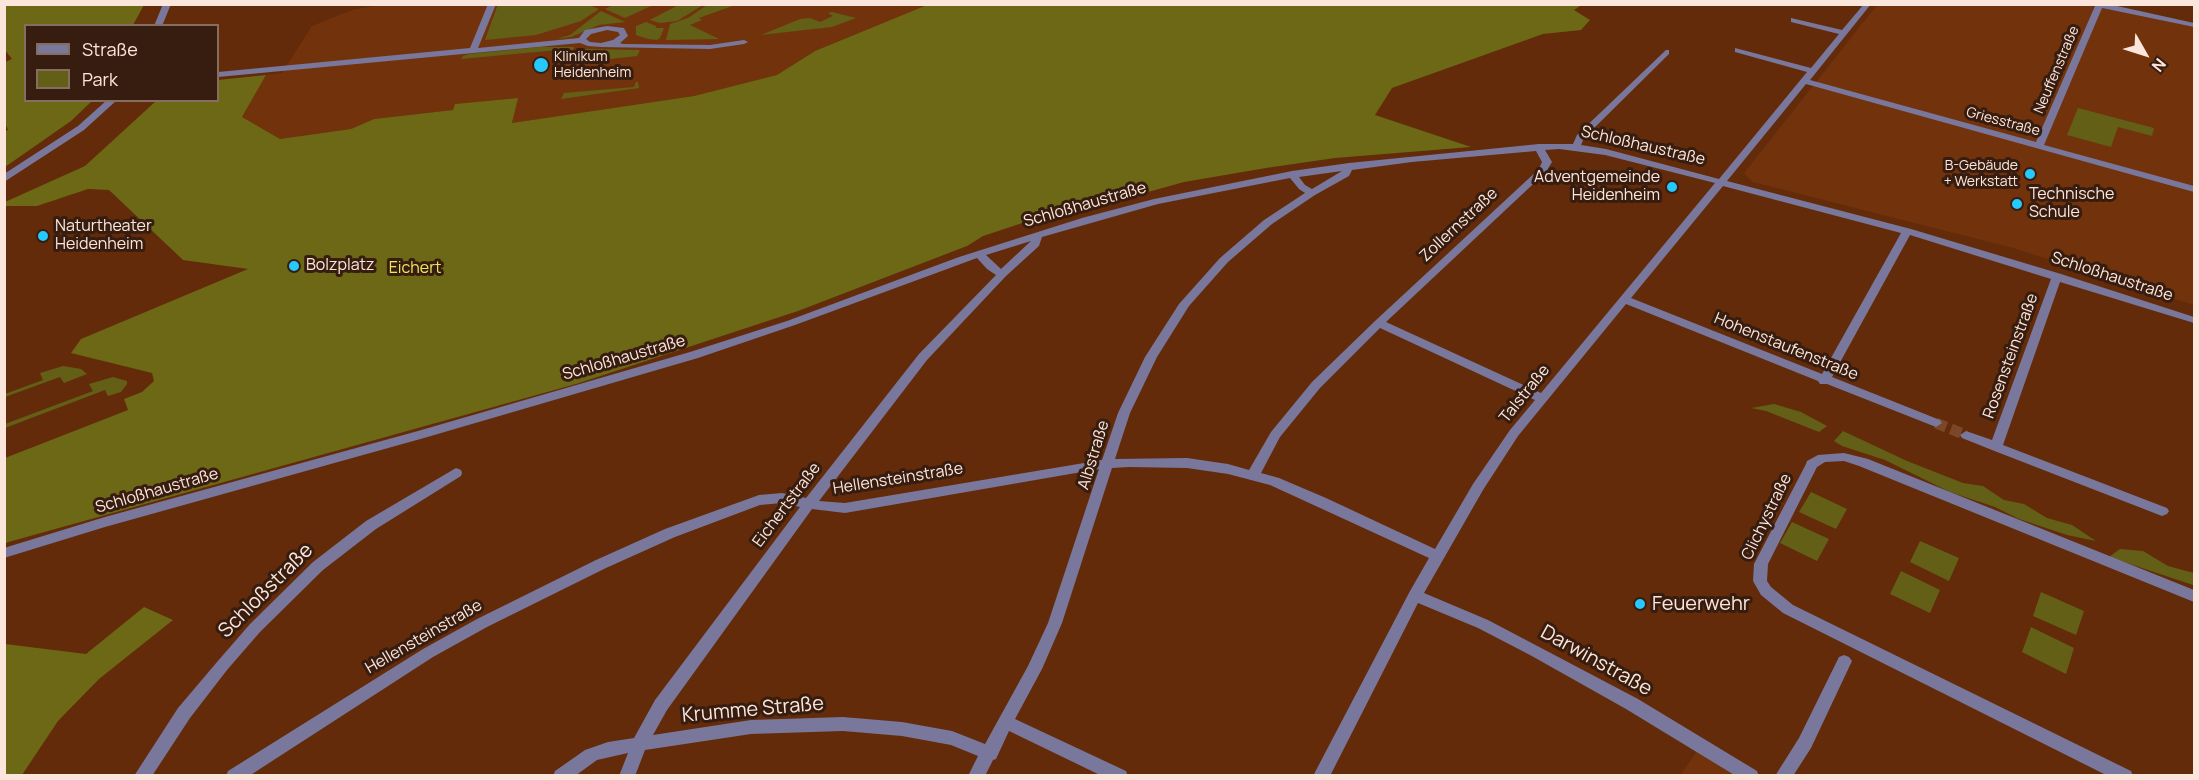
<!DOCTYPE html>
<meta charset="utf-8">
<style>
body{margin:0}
#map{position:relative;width:2199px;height:780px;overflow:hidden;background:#632b09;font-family:Manrope,sans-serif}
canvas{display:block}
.frame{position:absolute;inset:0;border:6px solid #fce6dc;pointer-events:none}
.legend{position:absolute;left:24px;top:24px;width:195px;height:78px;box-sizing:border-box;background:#371d10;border:2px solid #866d62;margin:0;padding:8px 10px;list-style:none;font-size:18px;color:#fce6dc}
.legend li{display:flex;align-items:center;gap:12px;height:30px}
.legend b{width:30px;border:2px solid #866d62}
.north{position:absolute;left:2115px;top:24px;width:60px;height:60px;-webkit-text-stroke:4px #371d10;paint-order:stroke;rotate:129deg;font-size:16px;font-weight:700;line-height:24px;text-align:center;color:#fce6dc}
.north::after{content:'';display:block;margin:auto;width:21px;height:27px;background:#fce6dc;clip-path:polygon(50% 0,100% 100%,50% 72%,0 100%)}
</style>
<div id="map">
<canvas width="2199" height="780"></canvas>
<div class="frame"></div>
<ul class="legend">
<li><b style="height:8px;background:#79779c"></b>Straße</li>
<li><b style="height:16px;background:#635f16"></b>Park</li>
</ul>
<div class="north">N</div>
</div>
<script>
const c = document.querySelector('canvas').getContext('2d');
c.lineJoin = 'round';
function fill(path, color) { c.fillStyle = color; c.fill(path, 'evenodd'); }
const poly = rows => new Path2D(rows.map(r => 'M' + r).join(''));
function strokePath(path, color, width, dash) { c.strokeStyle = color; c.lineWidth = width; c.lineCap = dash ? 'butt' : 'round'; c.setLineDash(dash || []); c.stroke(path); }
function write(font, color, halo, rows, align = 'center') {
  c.font = font + ' Manrope,sans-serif'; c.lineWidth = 6; c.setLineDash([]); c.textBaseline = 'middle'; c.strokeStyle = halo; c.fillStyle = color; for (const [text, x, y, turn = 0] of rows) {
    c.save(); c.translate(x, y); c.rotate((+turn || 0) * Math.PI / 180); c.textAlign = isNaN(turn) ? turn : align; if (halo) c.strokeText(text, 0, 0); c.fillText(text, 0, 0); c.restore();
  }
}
const built = poly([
 [380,5,927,5,815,51,778,75,694,96,512,123,517,98,455,104,453,110,374,119,351,129,280,139,242,117,266,75,282,73,312,26,352,10],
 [1877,5,2086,5,2194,27,2194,305,2013,248,1753,182,1744,173],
 [1697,751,1737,776,1680,776]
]);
const green = poly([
 [498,4,589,5,599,9,581,21,536,35,485,40],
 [680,4,703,5,677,21,660,23,650,20],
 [613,5,613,4,653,5,625,18,605,9],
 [707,5,735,5,699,18,702,20,690,25,719,39,666,40,670,24,688,18],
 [601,11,625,22,599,25,571,37,556,39,570,35],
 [832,12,856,18,832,27,761,35,800,19,810,18,820,22,833,16,828,13],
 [646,22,656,26,656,28,664,28,660,38,657,40,648,39,636,35,636,26],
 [539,47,574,47,573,51,568,51,568,49,461,59,463,56,469,54],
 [580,49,591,49,640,50,637,56,573,63,576,51],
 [636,82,638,82,639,88,561,99,564,93,634,87],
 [2078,108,2154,128,2152,136,2118,127,2111,147,2067,135],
 [63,366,81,369,87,374,64,383,60,377,5,397,5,394,43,380,40,373],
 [113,377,127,381,127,384,121,392,108,396,105,390,5,428,5,424,93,391,89,384],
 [1774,404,1801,412,1827,426,1819,432,1766,411,1751,408],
 [1843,431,1907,461,1963,483,1983,486,2004,500,2024,504,2047,518,2072,525,2096,541,2067,535,2019,519,1995,507,1950,492,1885,460,1842,446,1834,441],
 [1811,492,1847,509,1836,529,1799,512],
 [1792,522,1829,539,1817,561,1780,543],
 [1920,541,1959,558,1949,581,1910,562],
 [2120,549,2143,551,2168,566,2194,573,2194,582,2193,585,2109,557],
 [1901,571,1940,590,1930,613,1890,594],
 [2041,592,2084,611,2076,635,2033,616],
 [2031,627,2074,648,2066,674,2022,652]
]);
const forest = poly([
 [5,4,144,5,133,25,26,26,26,100,92,101,71,121,5,167,5,131,8,130,5,123,5,62,12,59,5,50],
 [1583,4,1574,10,1590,20,1581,30,1543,34,1392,88,1375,115,1471,147,1335,158,1266,168,1184,182,1105,204,1065,209,983,236,967,246,798,311,576,384,5,543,5,458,128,410,124,399,142,392,154,381,152,373,71,353,81,339,248,269,183,260,109,190,88,189,37,206,5,206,5,202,85,166,156,101,218,100,218,80,266,75,242,117,280,139,351,129,374,119,453,110,455,104,518,98,512,123,694,96,777,75,815,51,927,5],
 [144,607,173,620,99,679,58,721,22,775,5,775,5,644,86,654]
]);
const streetTunnel = poly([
 [1936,423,1966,435]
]);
const street = poly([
 [163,4,171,4,162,26,154,26,163,4],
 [488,4,496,4,478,48,579,38,585,30,607,26,624,28,628,36,620,43,623,44,710,45,744,40,748,42,744,44,710,49,601,47,588,46,580,43,218,77,218,72,470,48,488,4],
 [607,30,618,32,620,35,613,40,601,43,590,42,586,39,591,34,607,30],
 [1864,4,1871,4,1810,80,2036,142,2095,6,2092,4,2108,4,2194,23,2194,27,2102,8,2044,145,2194,186,2194,192,1806,84,1727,181,1911,229,2061,274,2194,317,2194,323,2060,282,2003,445,2167,508,2169,511,2167,514,2162,516,1992,450,1962,438,1960,435,1966,431,1992,440,2051,279,1910,235,1832,377,1940,420,1942,423,1936,427,1827,384,1820,384,1818,381,1626,304,1518,436,1483,490,1424,593,1488,620,1638,699,1757,771,1759,776,1736,776,1626,709,1530,655,1478,628,1418,603,1330,776,1313,776,1410,591,1429,558,1270,485,1228,474,1187,468,1129,467,1112,468,1062,623,1042,669,1015,719,1126,771,1128,776,1102,776,1009,731,996,759,993,760,985,776,968,776,978,756,951,745,902,736,843,731,751,734,645,750,635,776,619,776,628,753,597,760,575,776,553,776,555,771,585,750,608,742,634,738,655,700,800,507,782,503,760,505,675,537,606,568,487,627,433,657,249,776,226,776,228,771,423,649,477,619,596,560,665,529,759,495,782,493,806,498,919,354,996,275,987,269,977,258,795,325,698,358,424,438,105,527,4,558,4,548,105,517,418,431,690,352,787,321,959,257,1082,218,1154,199,1292,171,1349,163,1539,144,1573,144,1577,135,1666,50,1669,50,1669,54,1584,138,1581,145,1606,149,1719,179,1807,72,1735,52,1735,48,1811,68,1839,34,1791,22,1791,18,1842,30,1864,4],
 [1559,149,1605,155,1715,183,1541,393,1386,322,1546,172,1552,162,1545,150,1559,149],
 [1536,151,1542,162,1539,169,1375,321,1312,382,1271,432,1249,470,1228,464,1187,458,1115,459,1130,413,1157,357,1189,306,1228,262,1272,224,1315,195,1349,176,1352,170,1412,162,1536,151],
 [1342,171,1312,189,1305,185,1299,177,1342,171],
 [1290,178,1299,189,1305,193,1264,220,1220,258,1179,304,1145,357,1118,413,1102,460,845,503,819,501,927,360,1006,276,1039,246,1042,237,1158,204,1290,178],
 [1723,186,1901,233,1822,374,1631,298,1723,186],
 [1031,241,1001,269,986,255,1031,241],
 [1380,328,1535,400,1510,430,1473,484,1435,549,1326,498,1279,478,1261,473,1280,437,1320,388,1380,328],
 [1099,469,1048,623,1028,666,985,744,952,731,902,722,843,717,751,720,653,735,667,710,812,509,845,513,1099,469],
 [107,100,117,100,84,130,4,182,4,174,78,126,107,100],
 [1844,453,1868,459,2194,590,2194,602,1859,466,1844,461,1825,462,1817,467,1768,564,1767,581,1771,587,1793,605,2131,771,2133,776,2108,776,1783,613,1761,595,1753,581,1754,564,1806,464,1807,461,1818,455,1844,453],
 [456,468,461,470,462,473,461,476,376,529,323,570,260,632,227,670,190,718,152,776,134,776,178,708,217,662,250,624,313,562,366,521,456,468],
 [1844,655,1849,657,1852,661,1811,748,1793,776,1775,776,1799,738,1839,657,1844,655]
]);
const markers = [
 [541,65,8,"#25c9fe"],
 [2030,174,6,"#25c9fe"],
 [1672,187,6,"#25c9fe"],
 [2017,204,6,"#25c9fe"],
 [43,236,6,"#25c9fe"],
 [294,266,6,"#25c9fe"],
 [1640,604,6,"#25c9fe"]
];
const farPoinames = [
 ["Klinikum",554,57],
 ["Heidenheim",554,73],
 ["B-Gebäude",2018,166,"right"],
 ["+ Werkstatt",2018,182,"right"]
];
const farStreetnames = [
 ["Neuffenstraße",2057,70,-67],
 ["Griesstraße",2003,122,15]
];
const streetNames = [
 ["Schloßhaustraße",1643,146,13],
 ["Schloßhaustraße",1085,205,-16],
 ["Zollernstraße",1459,225,-43],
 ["Schloßhaustraße",2112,277,18],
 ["Hohenstaufenstraße",1786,347,22],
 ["Rosensteinstraße",2011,356,-70],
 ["Schloßhaustraße",624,358,-16],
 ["Talstraße",1525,394,-51],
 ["Albstraße",1094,455,-73],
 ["Hellensteinstraße",898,479,-9],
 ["Schloßhaustraße",157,491,-16],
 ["Eichertstraße",787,505,-53],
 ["Clichystraße",1767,517,-64],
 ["Hellensteinstraße",424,637,-30]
];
const poiNames = [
 ["Adventgemeinde",1660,178,"right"],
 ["Heidenheim",1660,196,"right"],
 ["Technische",2029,195],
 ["Schule",2029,213],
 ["Naturtheater",55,227],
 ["Heidenheim",55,245],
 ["Bolzplatz",306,266]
];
const parkNames = [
 ["Eichert",415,269]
];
const nearStreetnames = [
 ["Schloßstraße",266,591,-45],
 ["Darwinstraße",1596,661,29],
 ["Krumme Straße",753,710,-5]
];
const nearPoinames = [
 ["Feuerwehr",1652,604]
];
fill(built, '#72330c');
fill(green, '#635f16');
fill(forest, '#6c6815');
strokePath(streetTunnel, '#7a4729', 11, [11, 5]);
fill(street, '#79779c');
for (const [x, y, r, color] of markers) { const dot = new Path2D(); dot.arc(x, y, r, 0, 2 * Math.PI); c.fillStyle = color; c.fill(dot); strokePath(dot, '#371d10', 2); }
write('14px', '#fce6dc', '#371d10', farPoinames, 'left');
write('14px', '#fce6dc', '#371d10', farStreetnames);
write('16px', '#fce6dc', '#371d10', streetNames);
write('16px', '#fce6dc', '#371d10', poiNames, 'left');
write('16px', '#ede861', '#371d10', parkNames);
write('20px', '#fce6dc', '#371d10', nearStreetnames);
write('20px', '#fce6dc', '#371d10', nearPoinames, 'left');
</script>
